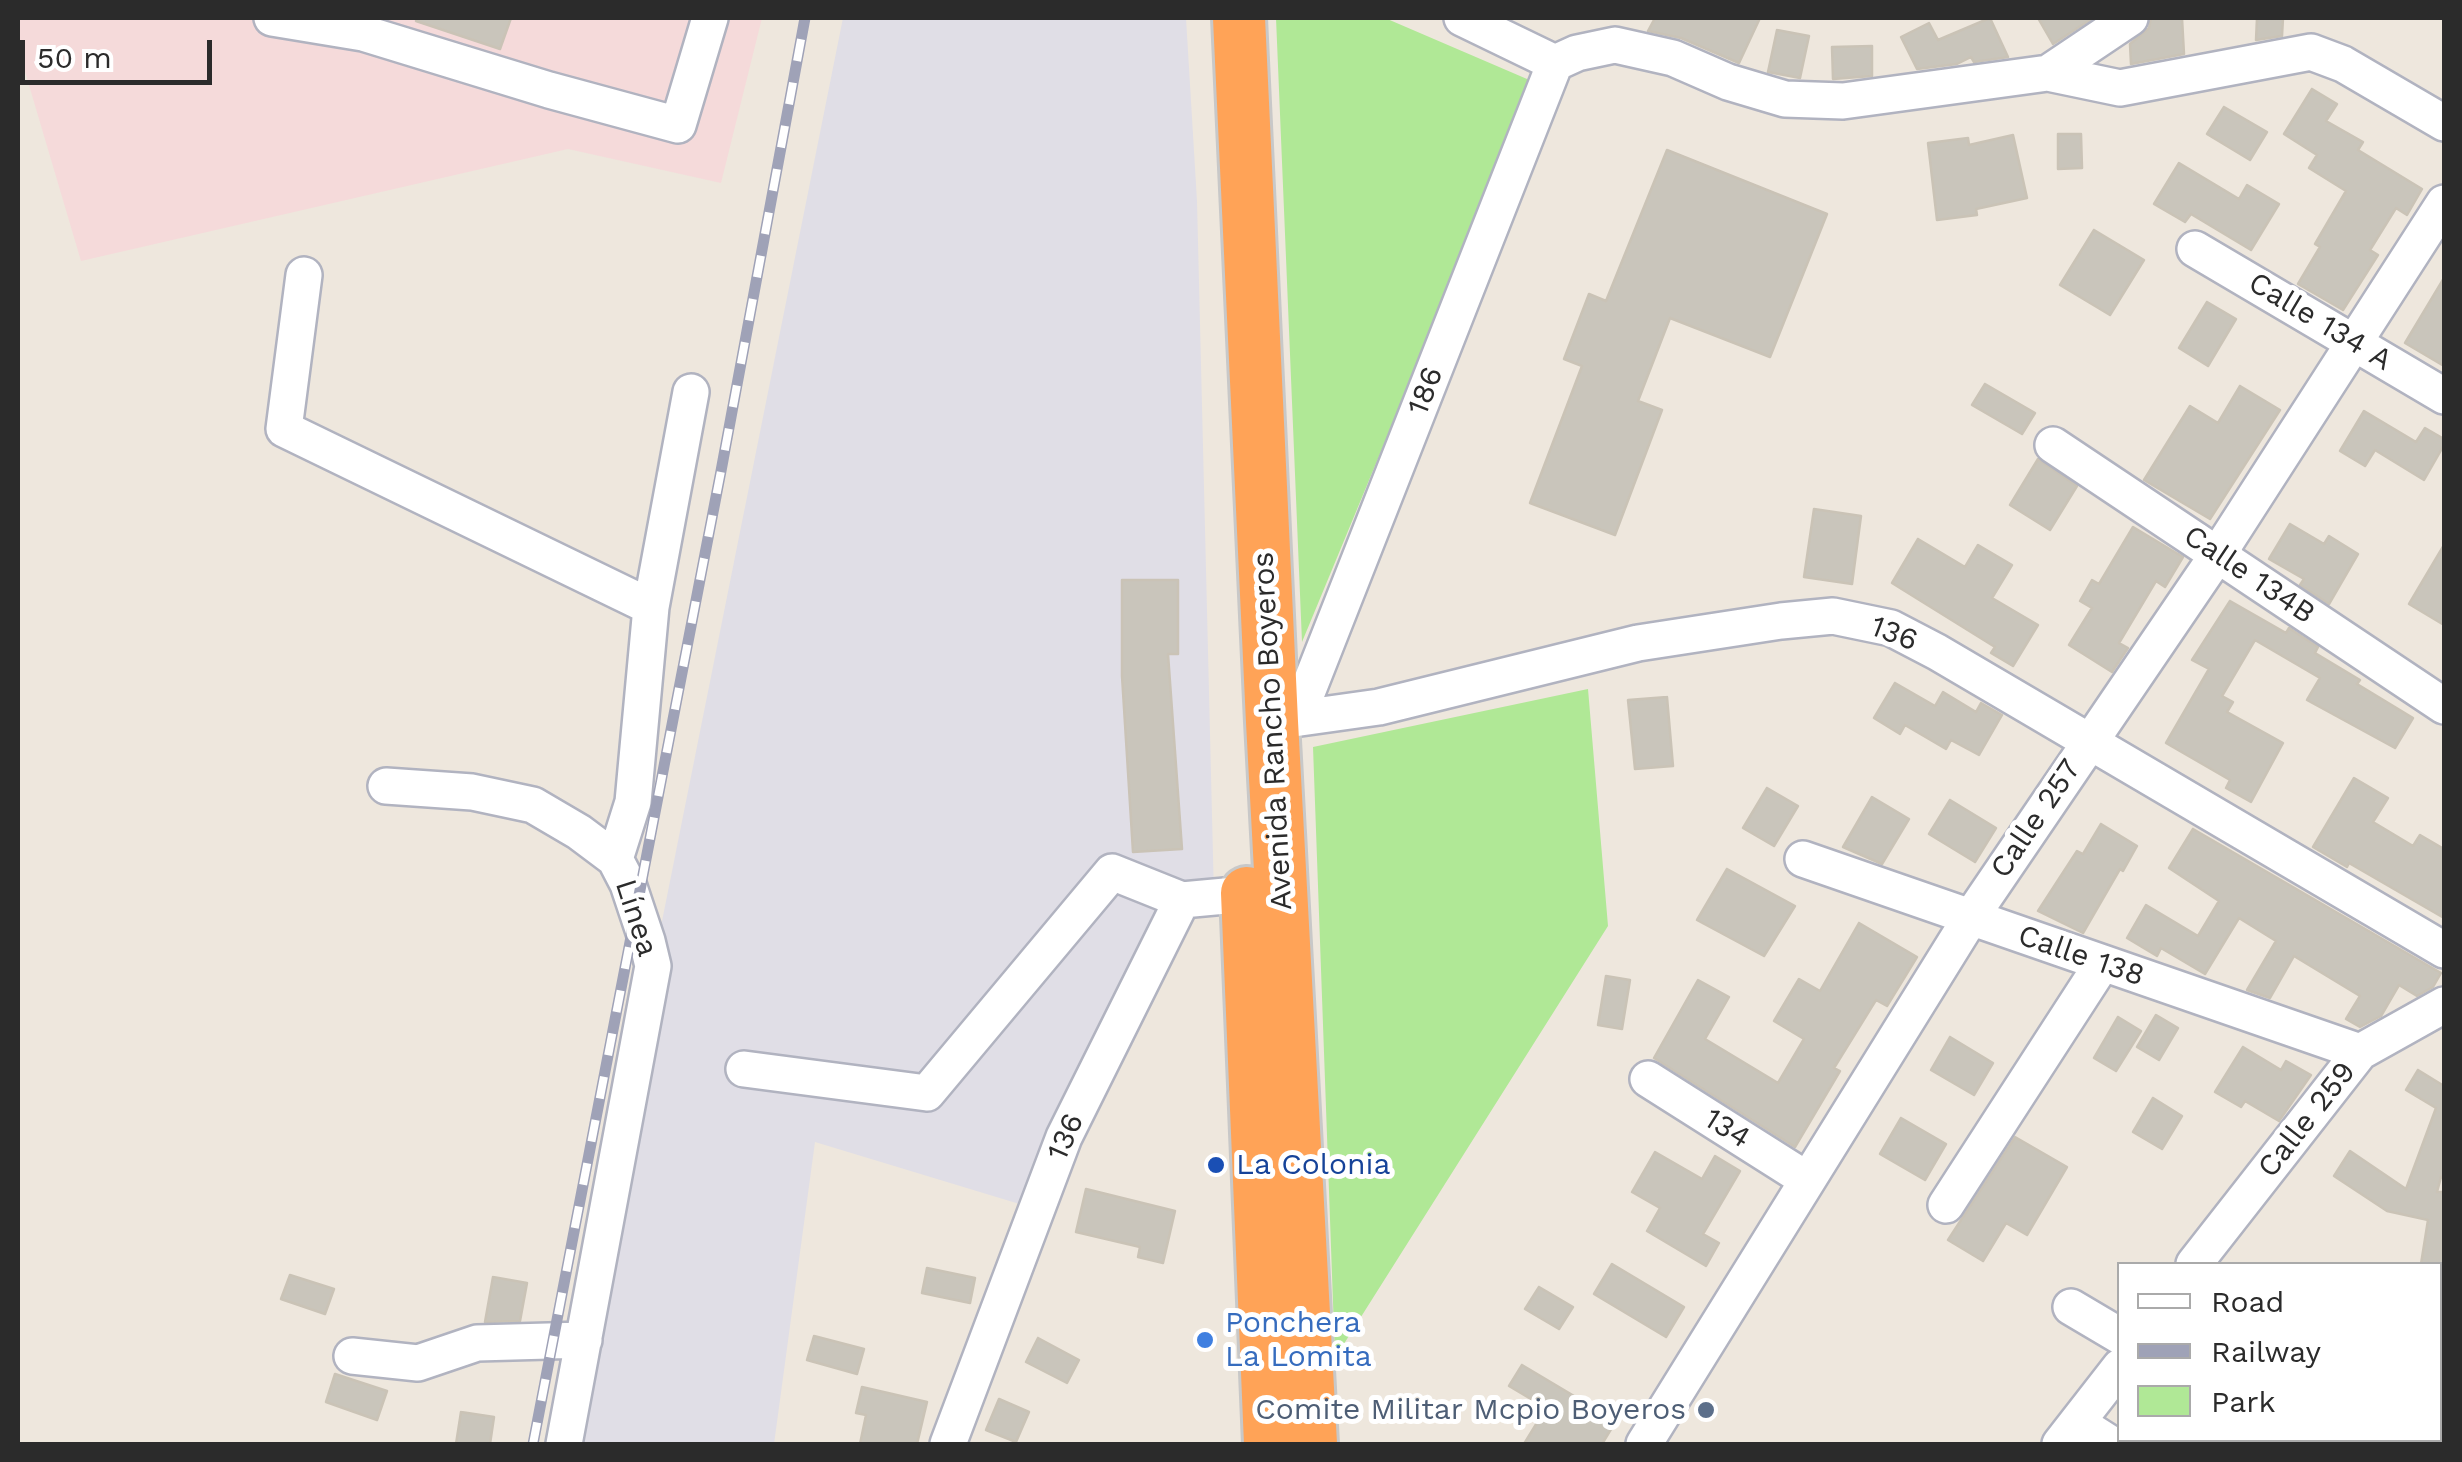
<!DOCTYPE html>
<meta charset="utf-8">
<style>
body{margin:0}
#map{position:relative;width:2462px;height:1462px;overflow:hidden;background:#eee7dd;font-family:"Work Sans",sans-serif}
canvas{display:block}
.frame{position:absolute;inset:0;border:20px solid #2b2b2b;pointer-events:none}
.legend{position:absolute;left:2117px;top:1262px;width:325px;height:180px;box-sizing:border-box;background:#fff;border:2px solid #aaa;margin:0;padding:12px 18px;list-style:none;font-size:30px;color:#2b2b2b}
.legend li{display:flex;align-items:center;gap:20px;height:50px}
.legend b{width:50px;border:2px solid #aaa}
.scale{position:absolute;left:20px;top:40px;width:192px;height:45px;box-sizing:border-box;border:5px solid #2b2b2b;border-top:0;padding-left:12px;font-size:30px;line-height:35px;white-space:nowrap;color:#2b2b2b;-webkit-text-stroke:8px #fff;paint-order:stroke}
</style>
<div id="map">
<canvas width="2462" height="1462"></canvas>
<div class="frame"></div>
<ul class="legend">
<li><b style="height:12px;background:#fff"></b>Road</li>
<li><b style="height:12px;background:#9fa2b7"></b>Railway</li>
<li><b style="height:28px;background:#b0e896"></b>Park</li>
</ul>
<div class="scale">50 m</div>
</div>
<script>
const c = document.querySelector('canvas').getContext('2d');
c.lineJoin = 'round';
function fill(path, color) { c.fillStyle = color; c.fill(path, 'evenodd'); }
const poly = rows => new Path2D(rows.map(r => 'M' + r).join(''));
function strokePath(path, color, width, dash) { c.strokeStyle = color; c.lineWidth = width; c.lineCap = dash ? 'butt' : 'round'; c.setLineDash(dash || []); c.stroke(path); }
function write(font, color, halo, rows, align = 'center') {
  c.font = font + ' "Work Sans",sans-serif'; c.lineWidth = 10; c.setLineDash([]); c.textBaseline = 'middle'; c.strokeStyle = halo; c.fillStyle = color; for (const [text, x, y, turn = 0] of rows) {
    c.save(); c.translate(x, y); c.rotate((+turn || 0) * Math.PI / 180); c.textAlign = isNaN(turn) ? turn : align; if (halo) c.strokeText(text, 0, 0); c.fillText(text, 0, 0); c.restore();
  }
}
const industrial = poly([
 [843,18,1186,18,1197,201,1214,897,1182,901,1036,1209,815,1142,774,1444,564,1444,653,966]
]);
const medical = poly([
 [18,18,762,18,721,183,568,149,81,261,18,48]
]);
const green = poly([
 [1276,18,1385,18,1534,82,1302,642],
 [1588,689,1608,926,1335,1358,1313,747]
]);
const building = poly([
 [417,18,511,18,500,49,416,21,417,18],
 [1655,18,1760,18,1739,63,1681,38,1648,31,1655,18],
 [1990,18,2008,57,1974,62,1971,57,1957,64,1917,69,1901,37,1929,23,1938,40,1990,18],
 [2038,18,2093,18,2053,44,2038,18],
 [2151,18,2182,18,2184,54,2131,64,2130,44,2149,28,2151,18],
 [2257,18,2283,18,2282,36,2256,40,2257,18],
 [1777,30,1809,36,1800,78,1768,72,1777,30],
 [1872,46,1872,76,1833,79,1832,47,1872,46],
 [2312,89,2337,104,2326,121,2363,142,2358,150,2422,189,2407,215,2396,208,2370,250,2378,255,2343,310,2298,284,2320,247,2315,244,2346,191,2309,168,2317,155,2284,134,2312,89],
 [2224,107,2267,132,2250,160,2207,134,2224,107],
 [2058,134,2081,134,2082,168,2058,169,2058,134],
 [2013,135,2027,198,1976,209,1977,215,1937,220,1928,143,1968,138,1969,145,2013,135],
 [1667,150,1827,214,1770,357,1670,318,1638,401,1662,410,1615,535,1530,503,1582,366,1564,359,1589,294,1606,301,1667,150],
 [2179,163,2239,199,2247,185,2279,204,2251,250,2191,214,2185,222,2154,204,2179,163],
 [2094,230,2144,260,2110,315,2060,285,2094,230],
 [2444,278,2444,366,2405,343,2444,278],
 [2207,302,2236,319,2208,366,2179,348,2207,302],
 [1985,384,2035,413,2022,434,1972,405,1985,384],
 [2240,386,2280,410,2210,519,2144,480,2190,406,2218,423,2240,386],
 [2364,411,2416,442,2425,428,2444,439,2444,445,2424,480,2375,450,2365,466,2340,451,2364,411],
 [2038,459,2077,486,2050,530,2010,505,2038,459],
 [1814,509,1861,516,1852,584,1804,577,1814,509],
 [2290,524,2324,544,2329,536,2358,554,2329,604,2300,585,2304,579,2269,559,2290,524],
 [2133,527,2183,557,2165,587,2156,581,2119,643,2128,648,2112,672,2069,645,2092,608,2080,601,2092,580,2099,584,2133,527],
 [1918,539,1965,567,1978,545,2012,565,1992,598,2038,625,2013,666,1991,653,1995,647,1892,583,1918,539],
 [2444,545,2444,625,2409,604,2444,545],
 [1122,580,1178,580,1178,654,1168,654,1182,849,1133,852,1122,676,1122,580],
 [2230,601,2286,633,2289,628,2318,647,2315,653,2360,680,2357,684,2413,718,2395,748,2307,700,2320,678,2255,640,2222,696,2233,702,2227,712,2283,743,2251,802,2226,788,2230,780,2166,743,2209,669,2192,660,2230,601],
 [1895,683,1935,706,1943,692,1976,712,1981,703,2002,715,1979,755,1951,740,1946,749,1905,725,1900,734,1874,718,1895,683],
 [1667,697,1673,766,1635,769,1628,700,1667,697],
 [2354,778,2388,798,2373,822,2413,846,2420,835,2444,849,2444,918,2349,863,2347,867,2313,847,2354,778],
 [1767,788,1798,806,1774,846,1743,828,1767,788],
 [1872,797,1909,819,1882,864,1843,847,1872,797],
 [1950,800,1996,828,1975,862,1929,834,1950,800],
 [2101,824,2137,846,2123,871,2120,869,2083,933,2038,911,2077,851,2083,854,2101,824],
 [2193,829,2441,973,2433,987,2417,996,2399,985,2381,1016,2360,1027,2346,1019,2360,996,2294,956,2270,998,2247,990,2276,941,2239,918,2205,974,2161,948,2157,956,2127,938,2146,905,2198,936,2219,901,2169,868,2193,829],
 [1727,869,1795,906,1764,956,1697,920,1727,869],
 [1859,923,1917,957,1887,1006,1876,1000,1834,1068,1840,1071,1795,1147,1654,1058,1698,980,1729,997,1705,1039,1778,1083,1804,1039,1774,1021,1799,979,1820,991,1859,923],
 [1606,976,1630,980,1622,1029,1598,1025,1606,976],
 [2156,1015,2178,1028,2159,1060,2137,1047,2156,1015],
 [2118,1017,2141,1031,2116,1071,2094,1058,2118,1017],
 [1950,1037,1993,1063,1974,1095,1931,1070,1950,1037],
 [2243,1047,2281,1070,2286,1061,2311,1075,2279,1121,2245,1101,2241,1107,2215,1092,2243,1047],
 [2418,1070,2444,1086,2444,1178,2441,1177,2437,1192,2444,1192,2444,1264,2421,1264,2428,1220,2387,1211,2334,1176,2350,1151,2406,1189,2436,1108,2406,1090,2418,1070],
 [2153,1098,2182,1116,2162,1149,2133,1132,2153,1098],
 [1901,1118,1946,1144,1925,1180,1880,1154,1901,1118],
 [2015,1137,2067,1167,2027,1235,2006,1223,1983,1261,1948,1240,2015,1137],
 [1655,1152,1702,1179,1715,1156,1740,1171,1703,1234,1719,1243,1706,1266,1647,1231,1660,1208,1632,1192,1655,1152],
 [1086,1189,1175,1211,1163,1263,1138,1257,1140,1247,1076,1232,1086,1189],
 [1612,1264,1684,1307,1666,1337,1594,1294,1612,1264],
 [927,1268,975,1278,970,1303,922,1293,927,1268],
 [290,1275,334,1289,325,1314,281,1299,290,1275],
 [493,1277,527,1283,520,1321,485,1322,493,1277],
 [1539,1287,1573,1307,1559,1329,1525,1309,1539,1287],
 [814,1336,864,1349,857,1374,807,1360,814,1336],
 [1038,1338,1079,1360,1067,1383,1026,1362,1038,1338],
 [1522,1365,1616,1421,1602,1444,1524,1444,1546,1408,1509,1386,1522,1365],
 [335,1374,387,1391,377,1420,326,1402,335,1374],
 [862,1387,927,1402,917,1444,860,1444,866,1415,856,1413,862,1387],
 [999,1399,1029,1412,1016,1442,986,1430,999,1399],
 [461,1412,494,1417,490,1444,456,1444,461,1412]
]);
const minor = poly([
 [272,18,363,33,549,90,678,125,710,18],
 [1462,18,1555,63,1577,53,1615,45,1673,58,1728,82,1785,99,1843,101,2048,73,2120,88,2311,52,2343,64,2444,123],
 [2048,73,2130,18],
 [2195,249,2444,396],
 [304,275,284,429,651,607],
 [2053,445,2444,706],
 [1297,718,1555,63],
 [1272,722,1379,707,1638,643,1781,621,1833,616,1891,628,1937,652,2444,950],
 [386,786,472,792,533,805,579,832,615,859,628,884,647,941,653,966,564,1444],
 [615,859,633,802,651,607,691,392],
 [1803,859,2360,1052],
 [744,1069,927,1093,1112,872,1182,900],
 [1648,1079,1806,1179],
 [1946,1205,2102,964],
 [2194,1264,2360,1052,2444,1005],
 [2071,1307,2120,1336],
 [352,1356,418,1363,477,1343,584,1340],
 [2440,1410,2444,1413],
 [2078,1423,2111,1444],
 [948,1444,1064,1137,1182,900,1247,894],
 [1644,1444,1971,917,2218,554,2444,203],
 [2060,1444,2120,1367]
]);
const highway = poly([
 [1239,18,1272,722,1311,1444],
 [1247,893,1270,1444]
]);
const rail = poly([
 [533,1444,721,471,805,18]
]);
const markers = [
 [1216,1165,10,"#1a4fb4"],
 [1205,1340,10,"#3f7fe0"],
 [1706,1410,10,"#5c6f8a"]
];
const streetNames = [
 ["Calle 134 A",2320,322,31],
 ["186",1426,391,-69],
 ["Calle 134B",2249,575,34],
 ["136",1894,634,21],
 ["Avenida Rancho Boyeros",1273,731,-93],
 ["Calle 257",2036,819,-56],
 ["Línea",636,918,72],
 ["Calle 138",2081,956,19],
 ["Calle 259",2307,1120,-52],
 ["134",1727,1129,32],
 ["136",1066,1137,-66]
];
const transitNames = [
 ["La Colonia",1236,1165]
];
const shopNames = [
 ["Ponchera",1225,1323],
 ["La Lomita",1225,1357]
];
const serviceNames = [
 ["Comite Militar Mcpio Boyeros",1686,1410]
];
fill(industrial, '#e0dee6');
fill(medical, '#f5dada');
fill(green, '#b0e896');
fill(building, '#c9c5bb');
strokePath(building, '#cac3b6', 2.5);
strokePath(minor, '#b1b3c0', 40);
strokePath(highway, '#c8c8c8', 58);
strokePath(minor, '#fff', 35);
strokePath(highway, '#ffa357', 52);
strokePath(rail, '#9fa2b7', 11);
strokePath(rail, '#fff', 8, [22]);
for (const [x, y, r, color] of markers) { const dot = new Path2D(); dot.arc(x, y, r, 0, 2 * Math.PI); c.fillStyle = color; c.fill(dot); strokePath(dot, '#fff', 4); }
write('30px', '#2b2b2b', '#fff', streetNames);
write('30px', '#164399', '#fff', transitNames, 'left');
write('30px', '#366cbe', '#fff', shopNames, 'left');
write('30px', '#4e5e75', '#fff', serviceNames, 'right');
</script>
